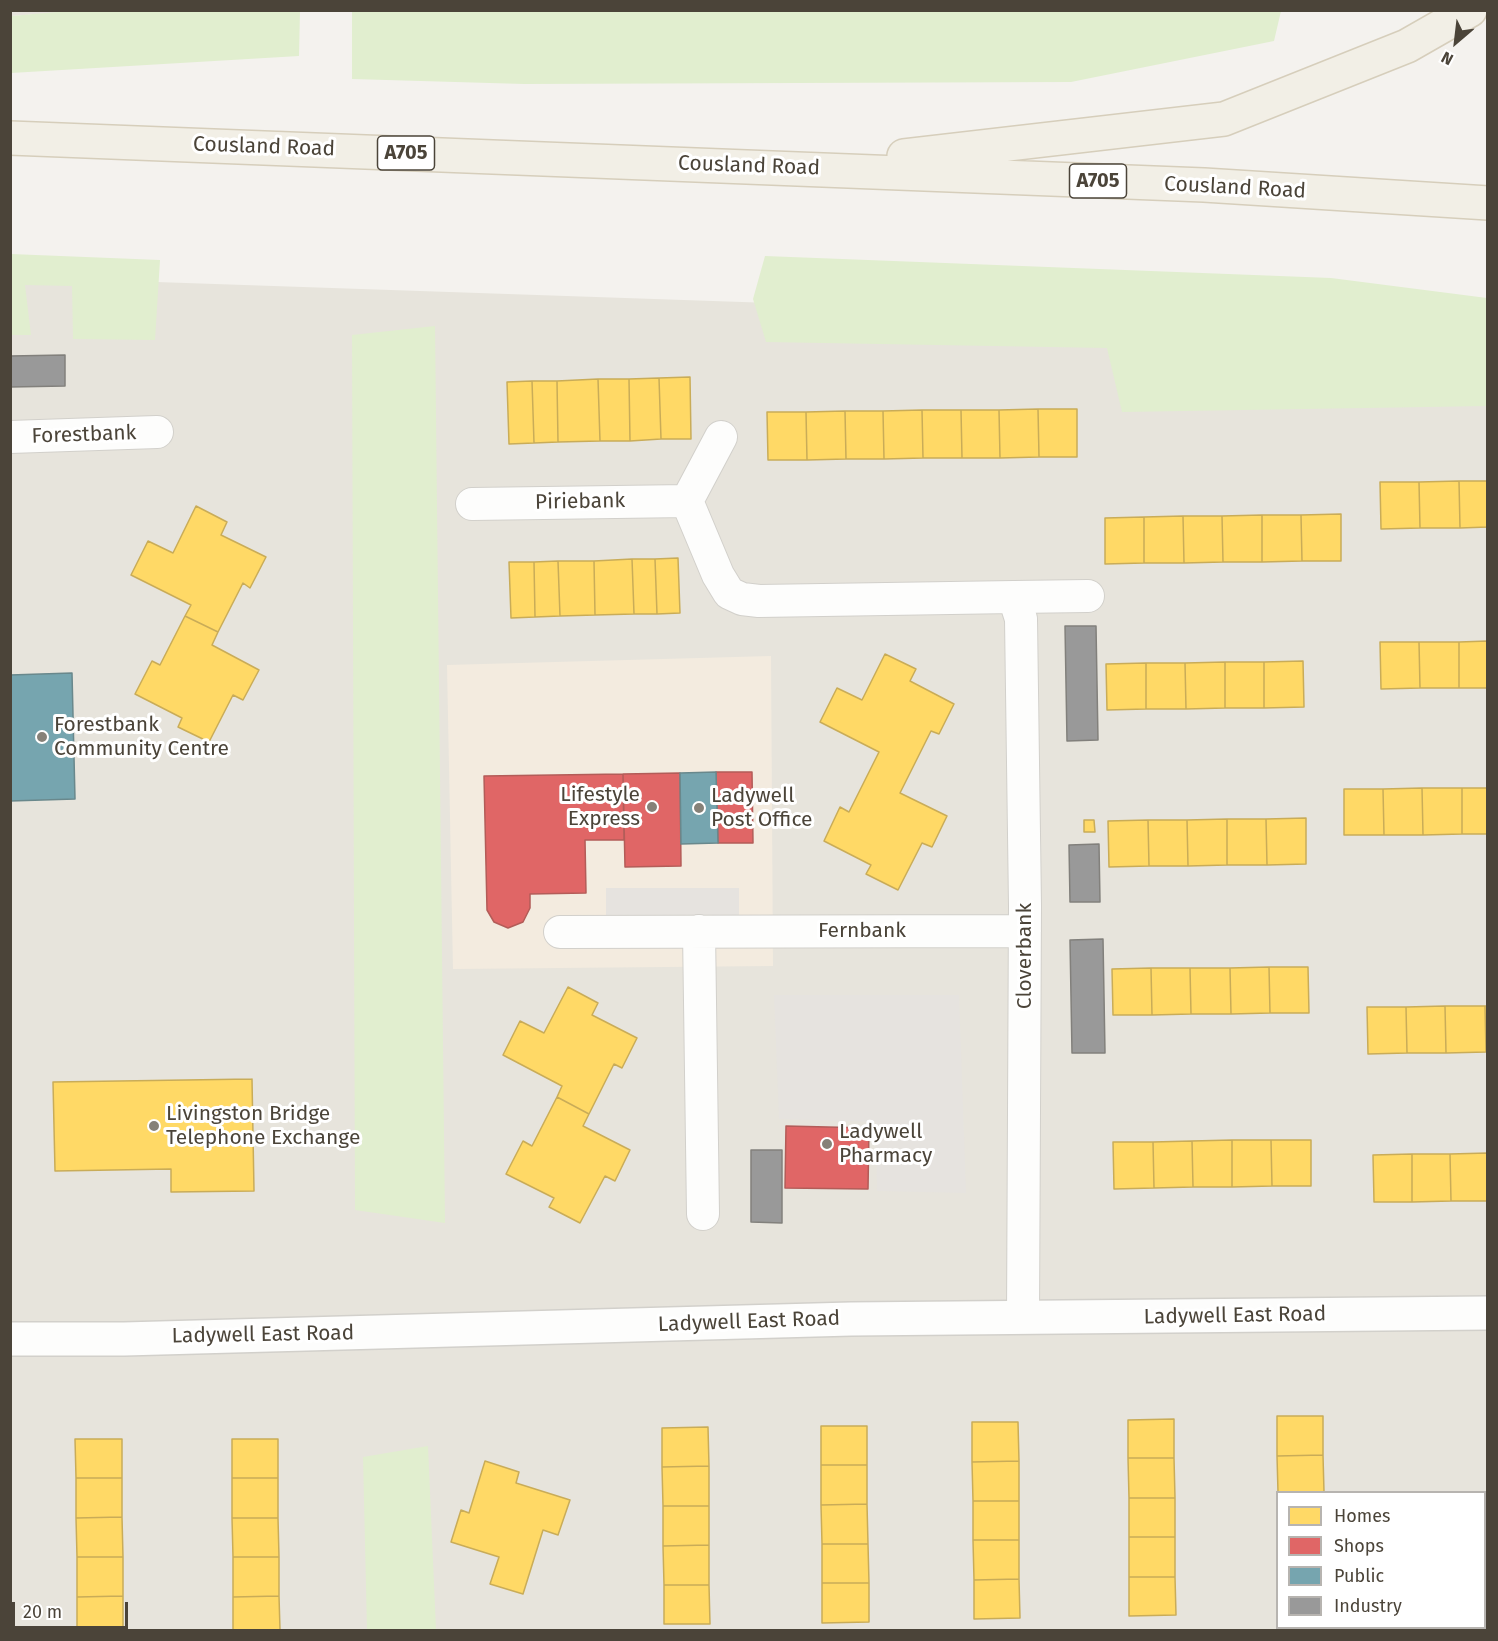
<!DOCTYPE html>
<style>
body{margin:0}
#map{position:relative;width:1498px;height:1641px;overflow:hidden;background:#f4f2ee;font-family:"Fira Sans",sans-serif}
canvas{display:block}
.frame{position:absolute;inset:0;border:12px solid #4b4439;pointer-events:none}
.legend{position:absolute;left:1276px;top:1491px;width:210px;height:138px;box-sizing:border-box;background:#fff;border:2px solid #b7b4b0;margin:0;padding:8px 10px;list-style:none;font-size:18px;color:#4b4439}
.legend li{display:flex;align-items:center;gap:12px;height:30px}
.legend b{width:30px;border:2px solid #b7b4b0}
.north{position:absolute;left:1426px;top:12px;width:60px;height:60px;-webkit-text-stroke:4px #fff;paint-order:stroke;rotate:208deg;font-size:16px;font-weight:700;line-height:24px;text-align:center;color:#4b4439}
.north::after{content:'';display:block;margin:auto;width:21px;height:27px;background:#4b4439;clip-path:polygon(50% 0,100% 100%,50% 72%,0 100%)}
.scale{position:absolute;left:12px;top:1602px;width:116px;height:27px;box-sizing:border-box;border:3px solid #4b4439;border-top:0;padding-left:8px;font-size:18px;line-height:21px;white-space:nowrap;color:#4b4439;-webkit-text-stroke:4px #fff;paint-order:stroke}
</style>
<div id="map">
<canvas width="1498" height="1641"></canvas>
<div class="frame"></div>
<ul class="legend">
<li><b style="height:16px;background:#ffd966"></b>Homes</li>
<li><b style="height:16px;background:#e06666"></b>Shops</li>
<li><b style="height:16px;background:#76a5af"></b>Public</li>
<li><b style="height:16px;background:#999"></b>Industry</li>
</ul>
<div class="north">N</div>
<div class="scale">20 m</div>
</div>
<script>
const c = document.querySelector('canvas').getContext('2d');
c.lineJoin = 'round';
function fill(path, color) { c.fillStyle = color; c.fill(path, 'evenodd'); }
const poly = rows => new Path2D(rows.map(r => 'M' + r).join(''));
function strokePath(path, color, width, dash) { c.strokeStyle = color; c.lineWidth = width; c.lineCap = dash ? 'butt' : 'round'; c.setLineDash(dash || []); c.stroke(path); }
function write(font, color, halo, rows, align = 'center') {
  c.font = font + ' "Fira Sans",sans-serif'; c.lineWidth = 6; c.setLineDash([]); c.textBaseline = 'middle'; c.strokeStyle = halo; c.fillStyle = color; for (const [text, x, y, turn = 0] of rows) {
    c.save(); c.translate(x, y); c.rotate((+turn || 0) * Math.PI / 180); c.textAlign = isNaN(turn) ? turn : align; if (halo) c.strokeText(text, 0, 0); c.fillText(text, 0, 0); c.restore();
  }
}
const residential = poly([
 [10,11,80,11,11,16],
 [10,277,1035,312,1487,310,1487,1630,11,1630],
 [1278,1492,1484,1492,1484,1628,1278,1628]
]);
const commercial = poly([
 [771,656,773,966,453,969,447,665]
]);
const green = poly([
 [80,10,300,11,299,56,11,73,11,16],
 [352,11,352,10,1281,11,1274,41,1071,82,524,84,352,79],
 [11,254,160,260,155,340,73,339,72,286,25,285,31,335,11,335],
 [765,256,1331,278,1487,298,1487,406,1122,412,1107,348,766,342,753,299],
 [435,326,445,1223,355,1210,352,335],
 [428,1446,436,1630,367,1630,363,1457]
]);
const parking = poly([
 [606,888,739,888,739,926,606,925],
 [774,995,959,995,966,1193,877,1191,876,1122,779,1119]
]);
const homes = poly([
 [690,377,691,439,661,439,659,378,690,377],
 [659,378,661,439,630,441,629,379,659,378],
 [598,379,629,379,630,441,600,441,598,379],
 [598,379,600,441,558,442,557,381,598,379],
 [532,381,557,381,558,442,534,443,532,381],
 [532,381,534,443,509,444,507,382,532,381],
 [1038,409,1039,457,1000,458,999,410,1038,409],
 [1038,409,1077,409,1077,457,1039,457,1038,409],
 [922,410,961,410,962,458,923,458,922,410],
 [922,410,923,458,884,459,883,411,922,410],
 [961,410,999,410,1000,458,962,458,961,410],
 [845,411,846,459,807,460,806,412,845,411],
 [845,411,883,411,884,459,846,459,845,411],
 [767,412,806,412,807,460,768,460,767,412],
 [1459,481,1460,528,1420,528,1419,482,1459,481],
 [1459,481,1488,481,1488,527,1460,528,1459,481],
 [1380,482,1419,482,1420,528,1381,529,1380,482],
 [196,506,227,522,221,535,266,557,250,588,243,583,218,632,185,616,191,605,131,575,148,541,173,553,196,506],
 [1341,514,1341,561,1302,561,1301,515,1341,514],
 [1262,515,1301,515,1302,561,1262,562,1262,515],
 [1262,515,1262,562,1223,562,1222,516,1262,515],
 [1183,516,1222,516,1223,562,1184,563,1183,516],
 [1183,516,1184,563,1144,563,1144,517,1183,516],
 [1144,517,1144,563,1105,564,1105,518,1144,517],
 [678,558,680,613,657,614,655,559,678,558],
 [632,559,634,614,595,615,594,561,632,559],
 [632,559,655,559,657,614,634,614,632,559],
 [558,561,560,616,535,617,534,562,558,561],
 [558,561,594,561,595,615,560,616,558,561],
 [509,562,534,562,535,617,511,618,509,562],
 [185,616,218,632,212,645,259,670,243,700,233,695,209,742,178,727,182,718,135,694,152,661,160,665,185,616],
 [1488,641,1488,688,1459,688,1459,642,1488,641],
 [1380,642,1419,642,1420,688,1381,689,1380,642],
 [1419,642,1459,642,1459,688,1420,688,1419,642],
 [885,654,916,669,910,681,954,704,939,734,931,731,900,793,947,816,932,847,922,843,898,890,866,874,871,865,824,841,840,807,849,812,879,752,820,722,837,688,862,700,885,654],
 [1303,661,1304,707,1264,708,1264,662,1303,661],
 [1225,662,1264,662,1264,708,1225,708,1225,662],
 [1225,662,1225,708,1186,709,1185,663,1225,662],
 [1146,663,1146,709,1107,710,1106,664,1146,663],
 [1146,663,1185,663,1186,709,1146,709,1146,663],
 [1422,788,1462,788,1462,834,1423,835,1422,788],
 [1422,788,1423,835,1384,835,1383,789,1422,788],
 [1462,788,1488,788,1488,834,1462,834,1462,788],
 [1344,789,1383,789,1384,835,1344,835,1344,789],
 [1306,818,1306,864,1267,865,1266,819,1306,818],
 [1227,819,1227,865,1188,866,1187,820,1227,819],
 [1227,819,1266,819,1267,865,1227,865,1227,819],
 [1084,820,1094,820,1095,832,1084,832,1084,820],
 [1148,820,1149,866,1109,867,1108,821,1148,820],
 [1148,820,1187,820,1188,866,1149,866,1148,820],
 [1269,967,1270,1013,1231,1014,1230,968,1269,967],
 [1269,967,1308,967,1309,1013,1270,1013,1269,967],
 [1151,968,1152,1015,1113,1015,1112,969,1151,968],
 [1151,968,1190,968,1191,1014,1152,1015,1151,968],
 [1190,968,1230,968,1231,1014,1191,1014,1190,968],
 [568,987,598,1003,592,1015,637,1038,622,1068,614,1064,589,1114,557,1097,562,1086,503,1055,520,1021,544,1033,568,987],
 [1445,1006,1446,1053,1407,1053,1406,1007,1445,1006],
 [1445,1006,1485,1006,1486,1052,1446,1053,1445,1006],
 [1485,1006,1488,1006,1488,1052,1486,1052,1485,1006],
 [1367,1007,1406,1007,1407,1053,1368,1054,1367,1007],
 [252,1079,254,1191,171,1192,171,1169,55,1171,53,1082,252,1079],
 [557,1097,589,1114,583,1126,630,1150,615,1181,605,1176,580,1223,549,1207,554,1198,506,1174,523,1141,532,1146,557,1097],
 [1232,1140,1232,1187,1193,1187,1192,1141,1232,1140],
 [1232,1140,1271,1140,1272,1186,1232,1187,1232,1140],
 [1271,1140,1311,1140,1311,1186,1272,1186,1271,1140],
 [1192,1141,1193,1187,1154,1188,1153,1142,1192,1141],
 [1113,1142,1153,1142,1154,1188,1114,1189,1113,1142],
 [1488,1153,1488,1201,1451,1201,1450,1154,1488,1153],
 [1412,1154,1450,1154,1451,1201,1412,1202,1412,1154],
 [1412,1154,1412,1202,1374,1202,1373,1155,1412,1154],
 [1277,1416,1323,1416,1323,1455,1277,1456,1277,1416],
 [1174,1419,1174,1458,1128,1458,1128,1420,1174,1419],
 [972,1422,1018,1422,1019,1461,972,1462,972,1422],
 [821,1426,867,1426,867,1465,821,1465,821,1426],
 [708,1427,709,1466,662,1467,662,1428,708,1427],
 [75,1439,122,1439,122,1478,76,1478,75,1439],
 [232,1439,278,1439,278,1478,232,1478,232,1439],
 [1323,1455,1324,1492,1278,1492,1277,1456,1323,1455],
 [1128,1458,1174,1458,1175,1498,1129,1498,1128,1458],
 [485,1461,519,1472,516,1483,570,1500,558,1535,543,1530,523,1594,490,1584,499,1557,451,1542,461,1510,469,1513,485,1461],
 [1019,1461,1019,1501,973,1501,972,1462,1019,1461],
 [821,1465,867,1465,867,1504,821,1505,821,1465],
 [709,1466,709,1506,663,1506,662,1467,709,1466],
 [76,1478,122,1478,122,1517,76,1518,76,1478],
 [232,1478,278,1478,278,1518,232,1518,232,1478],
 [1129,1498,1175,1498,1175,1537,1129,1537,1129,1498],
 [973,1501,1019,1501,1019,1540,973,1540,973,1501],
 [867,1504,868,1544,822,1544,821,1505,867,1504],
 [663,1506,709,1506,709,1545,663,1546,663,1506],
 [122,1517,123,1557,77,1557,76,1518,122,1517],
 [232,1518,278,1518,279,1557,233,1557,232,1518],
 [1129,1537,1175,1537,1175,1577,1129,1577,1129,1537],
 [973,1540,1019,1540,1019,1579,974,1580,973,1540],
 [822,1544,868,1544,869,1583,822,1583,822,1544],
 [709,1545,709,1585,664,1585,663,1546,709,1545],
 [77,1557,123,1557,123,1596,77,1597,77,1557],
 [233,1557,279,1557,279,1596,233,1597,233,1557],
 [1129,1577,1175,1577,1176,1615,1129,1616,1129,1577],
 [1019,1579,1020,1618,974,1619,974,1580,1019,1579],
 [822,1583,869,1583,869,1622,822,1623,822,1583],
 [664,1585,709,1585,710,1624,664,1624,664,1585],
 [123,1596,123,1630,77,1630,77,1597,123,1596],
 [279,1596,280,1630,233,1630,233,1597,279,1596]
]);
const shops = poly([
 [716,772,752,772,753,843,718,843,716,772],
 [680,773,681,866,625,867,623,774,680,773],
 [623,774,624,840,585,840,586,893,530,894,530,908,523,922,508,928,494,922,487,910,484,776,623,774],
 [786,1126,869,1128,868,1189,785,1188,786,1126]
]);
const public = poly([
 [72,673,75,799,10,801,10,675,72,673],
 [716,772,718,843,681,844,680,773,716,772]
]);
const industry = poly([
 [65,355,65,386,10,387,10,356,65,355],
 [1065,626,1096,626,1098,740,1067,741,1065,626],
 [1099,844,1100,902,1070,902,1069,845,1099,844],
 [1103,939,1105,1053,1072,1053,1070,940,1103,939],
 [751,1150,782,1150,782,1223,751,1222,751,1150]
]);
const minor = poly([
 [10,437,157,432],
 [687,501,721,437],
 [472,504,687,501,718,575,729,593,742,599,759,601,1014,597,1021,619,1025,906,1023,1316],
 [1014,597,1088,596],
 [699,931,703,1214],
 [560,932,1025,931]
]);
const tertiary = poly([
 [10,1339,124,1339,851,1319,1488,1313]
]);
const primary = poly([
 [10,138,1204,185,1488,203],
 [904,156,1224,119,1407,46,1470,10]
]);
const markers = [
 [42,737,6,"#868178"],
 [652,807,6,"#868178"],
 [699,808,6,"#868178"],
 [154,1126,6,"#868178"],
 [827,1144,6,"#868178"]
];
const shields = [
 [406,153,57],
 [1098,181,57]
];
const shieldNames = [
 ["A705",406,153],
 ["A705",1098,181]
];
const streetNames = [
 ["Cousland Road",264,147,2],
 ["Cousland Road",749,166,2],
 ["Cousland Road",1235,188,3],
 ["Forestbank",84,435,-2],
 ["Piriebank",580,502,-1],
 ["Fernbank",862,931],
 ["Cloverbank",1025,956,-90],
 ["Ladywell East Road",1235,1316,-1],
 ["Ladywell East Road",749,1322,-2],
 ["Ladywell East Road",263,1335,-1]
];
const poiNames = [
 ["Forestbank",54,725],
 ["Community Centre",54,749],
 ["Lifestyle",640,795,"right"],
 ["Express",640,819,"right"],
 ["Ladywell",711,796],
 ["Post Office",711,820],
 ["Livingston Bridge",166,1114],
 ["Telephone Exchange",166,1138],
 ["Ladywell",839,1132],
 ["Pharmacy",839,1156]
];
fill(residential, '#e7e4dc');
fill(commercial, '#f3ebdf');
fill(green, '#e1eecf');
fill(parking, '#e6e3df');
fill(homes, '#ffd966');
strokePath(homes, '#c9ac58', 1.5);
fill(shops, '#e06666');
strokePath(shops, '#b35c58', 1.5);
fill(public, '#76a5af');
strokePath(public, '#69888c', 1.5);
fill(industry, '#999');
strokePath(industry, '#82807c', 1.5);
strokePath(minor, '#d2d0cb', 34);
strokePath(tertiary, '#d2d0cb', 36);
strokePath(primary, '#d6cebb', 36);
strokePath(minor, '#fdfdfc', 32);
strokePath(tertiary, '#fdfdfc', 33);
strokePath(primary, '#f2efe6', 33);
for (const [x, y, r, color] of markers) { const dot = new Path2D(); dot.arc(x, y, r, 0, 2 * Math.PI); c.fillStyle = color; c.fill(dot); strokePath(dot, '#fff', 2); }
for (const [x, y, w] of shields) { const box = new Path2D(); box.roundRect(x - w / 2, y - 17, w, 34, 4.5); c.fillStyle = '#fff'; c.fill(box); strokePath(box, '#4b4439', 1.5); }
write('bold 20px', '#4b4439', null, shieldNames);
write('21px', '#4b4439', '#fff', streetNames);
write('21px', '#4b4439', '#fff', poiNames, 'left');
</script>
